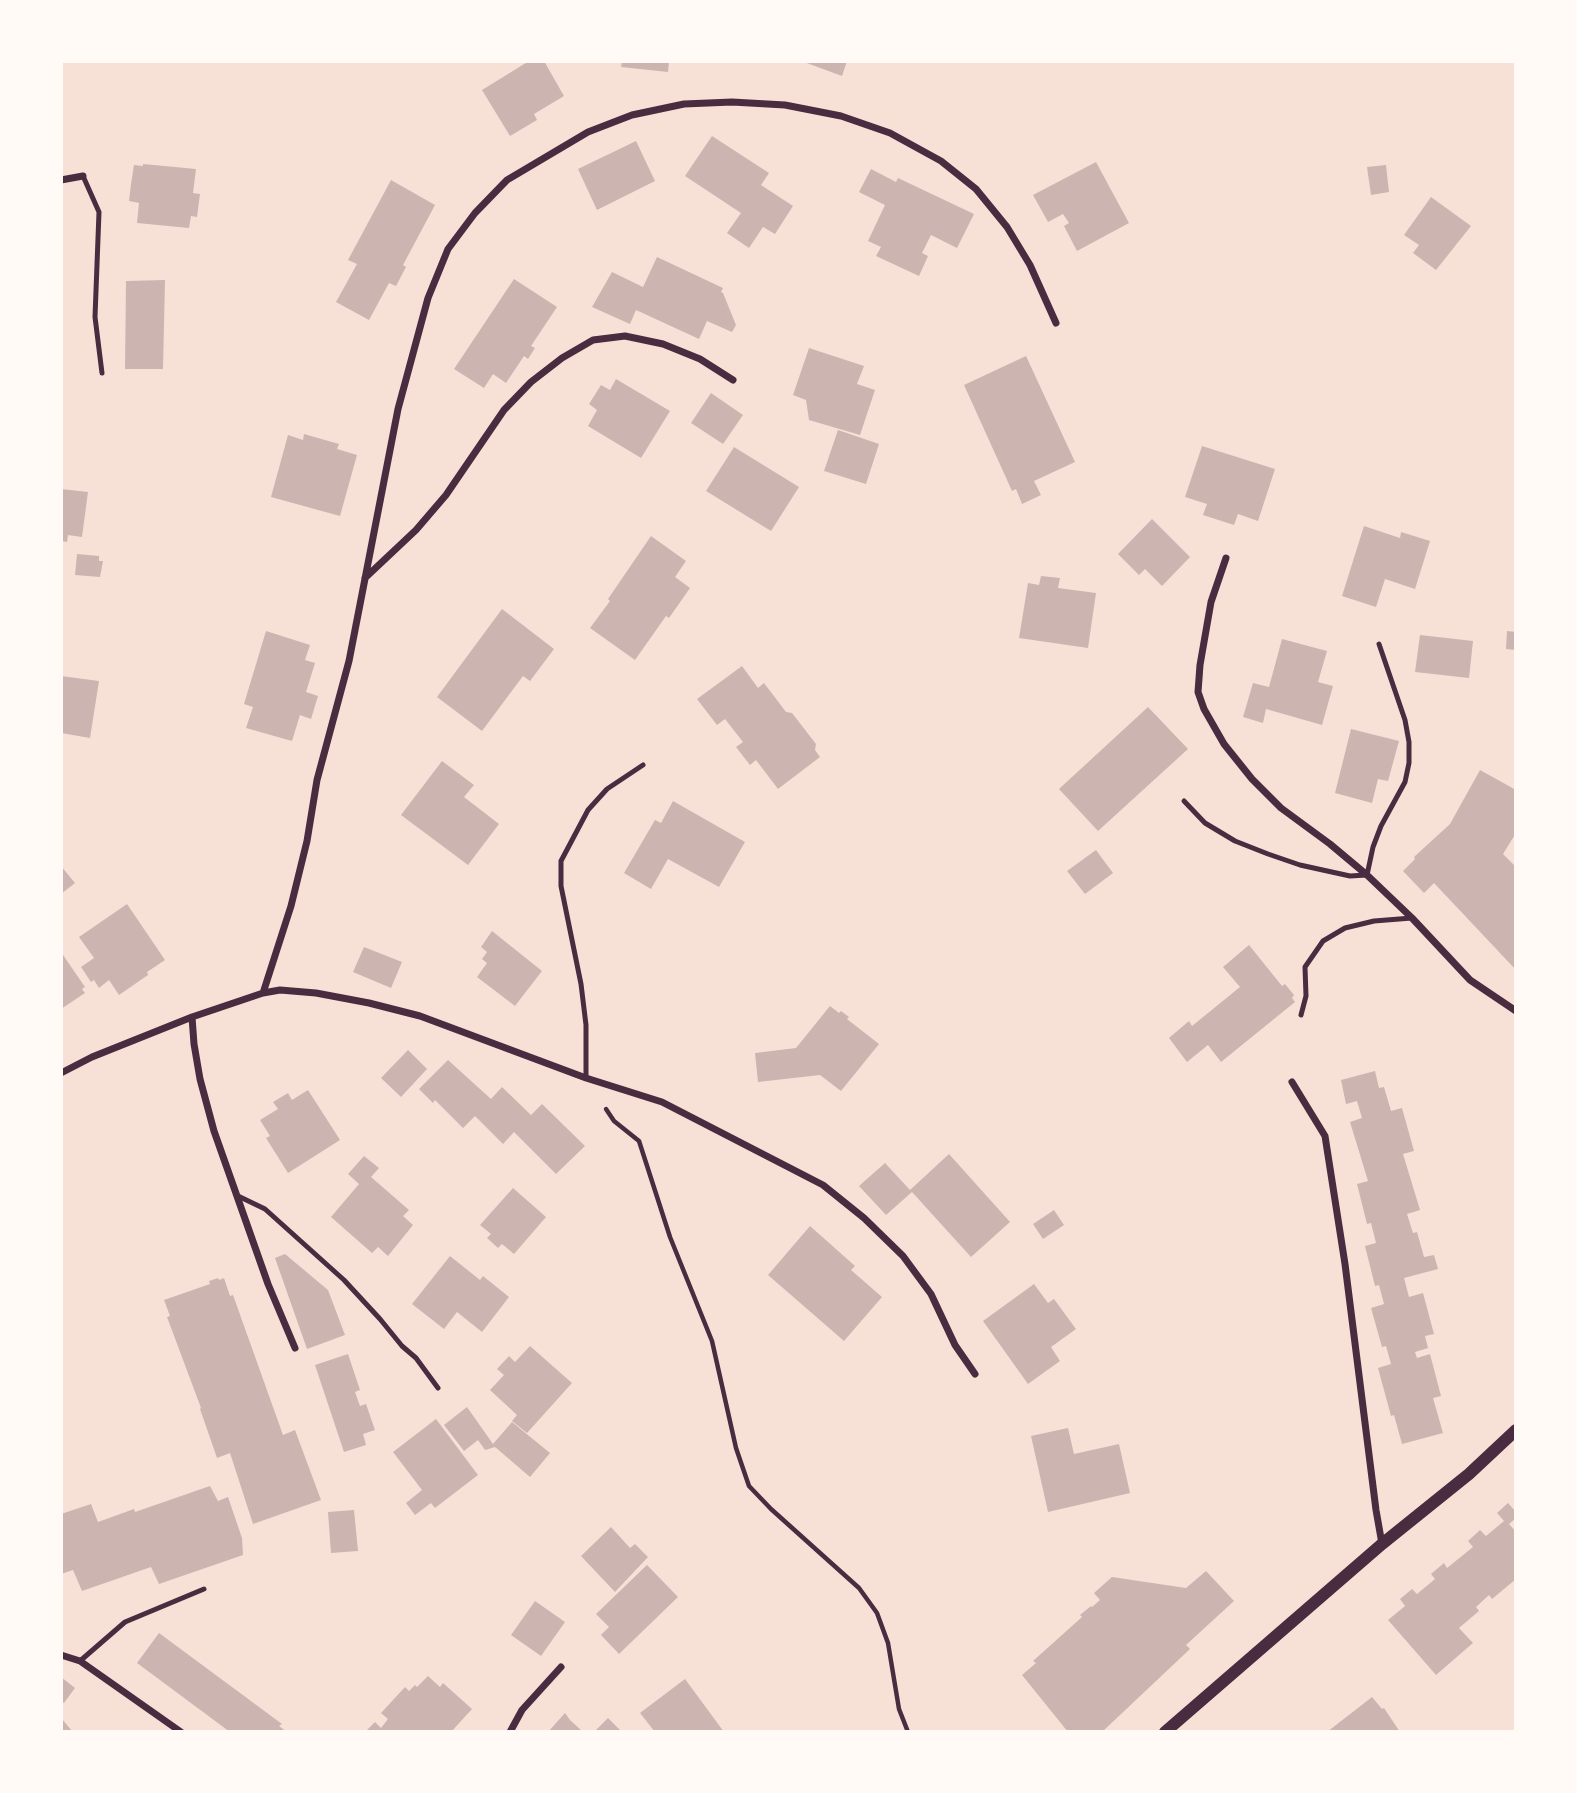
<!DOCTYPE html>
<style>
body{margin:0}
#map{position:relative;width:1577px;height:1793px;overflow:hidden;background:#f7e1d7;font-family:Ubuntu,sans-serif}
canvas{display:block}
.frame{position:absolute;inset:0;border:63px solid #fffaf5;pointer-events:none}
</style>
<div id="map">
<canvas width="1577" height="1793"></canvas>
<div class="frame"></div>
</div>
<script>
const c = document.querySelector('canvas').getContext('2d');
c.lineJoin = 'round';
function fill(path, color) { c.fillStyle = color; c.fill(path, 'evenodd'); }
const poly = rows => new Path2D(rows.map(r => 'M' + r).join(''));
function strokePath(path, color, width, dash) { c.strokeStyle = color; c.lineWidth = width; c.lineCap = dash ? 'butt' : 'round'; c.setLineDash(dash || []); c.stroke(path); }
const building = poly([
 [529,61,544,61,564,96,534,114,537,120,510,136,482,90],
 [622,61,669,61,668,72,621,67],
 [847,61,842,76,804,62,804,61],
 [712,136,769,173,761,185,793,206,775,234,763,227,749,248,727,233,741,213,685,176],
 [636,141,655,181,597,210,578,169],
 [1096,162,1129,223,1077,251,1064,226,1069,223,1063,214,1048,222,1033,195],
 [143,164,196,169,193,193,200,194,197,217,191,216,189,228,137,223,139,203,129,201,131,184,134,165,143,166],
 [1386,165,1389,192,1371,195,1367,167],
 [871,169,896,182,898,178,974,214,957,248,931,235,922,253,928,256,919,276,876,256,881,247,868,241,885,205,859,192],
 [391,180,435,205,403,265,406,267,396,286,389,283,369,320,336,302,357,264,348,260],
 [1431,197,1471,226,1436,270,1413,253,1419,245,1404,235],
 [657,257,723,288,721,292,723,293,736,325,732,332,707,321,699,339,636,310,630,324,592,307,612,272,643,287],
 [514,279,557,307,531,346,535,348,528,359,524,356,506,383,493,374,484,388,454,369],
 [165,280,163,369,125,369,126,281],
 [809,348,864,366,857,384,875,390,860,435,809,420,806,400,793,395],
 [1026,356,1075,462,1034,481,1041,495,1022,504,1016,489,1012,491,964,385],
 [616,379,670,411,641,458,588,426,597,410,589,404,601,385,610,390],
 [711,393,743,415,723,444,691,423],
 [838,430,879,444,866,484,824,471],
 [304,434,339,444,337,449,357,455,340,516,271,497,288,435,303,440],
 [1202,446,1275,469,1258,521,1238,514,1234,525,1203,515,1207,504,1185,497],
 [734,447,799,487,771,531,706,491],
 [61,489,88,492,82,537,68,535,67,542,61,541],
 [1152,519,1190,557,1162,586,1145,569,1139,575,1118,554],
 [1364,526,1400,538,1401,532,1430,541,1415,589,1385,579,1376,607,1342,596],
 [651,536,686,561,675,577,690,588,669,618,666,616,635,660,590,628,610,601,608,599],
 [77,554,99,556,99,561,103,561,100,577,75,575],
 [1041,576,1060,578,1058,588,1096,593,1088,648,1019,638,1028,583,1039,585],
 [502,609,554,649,530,681,523,676,482,731,437,697],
 [266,631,310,645,305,660,315,663,306,692,318,696,311,719,300,715,292,741,246,728,253,707,244,704],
 [1507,631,1516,632,1516,650,1506,649],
 [1420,635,1473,641,1469,678,1415,672],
 [1282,639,1327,651,1318,682,1333,686,1322,725,1266,709,1263,723,1243,717,1253,683,1269,687],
 [742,666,758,688,764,683,786,712,792,713,816,744,815,750,820,757,778,789,756,760,750,765,736,747,743,742,725,719,717,725,697,699],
 [61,676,99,681,90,738,61,733],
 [1148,707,1188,749,1098,831,1059,789],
 [1351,729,1399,741,1388,781,1378,779,1372,803,1335,793],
 [442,761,474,785,464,797,499,824,468,865,401,815],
 [1480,770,1516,790,1516,833,1503,854,1516,867,1516,970,1434,883,1424,893,1403,871,1415,859,1414,857,1450,824],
 [673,801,745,842,719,887,668,859,651,889,624,873,655,820,661,823],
 [1096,850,1113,873,1085,894,1067,871],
 [61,866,75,883,61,894],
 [127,904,165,960,147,972,148,975,119,995,109,980,99,988,94,980,91,982,81,967,94,958,79,937],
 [492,931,542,971,515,1006,477,977,487,963,482,959,487,952,481,947],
 [1249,945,1282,986,1285,984,1294,995,1292,998,1295,1002,1221,1062,1208,1045,1187,1062,1169,1038,1189,1021,1192,1026,1240,987,1223,967],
 [364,947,402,962,391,988,353,972],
 [61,952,85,987,82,989,85,993,61,1009],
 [830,1006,839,1013,841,1011,849,1017,847,1019,879,1044,841,1091,820,1075,758,1082,755,1053,796,1048],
 [408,1050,427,1069,401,1097,381,1078],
 [448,1060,491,1099,502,1087,531,1115,542,1104,585,1146,556,1174,514,1132,503,1144,475,1116,463,1128,435,1100,433,1103,419,1089],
 [1375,1071,1379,1088,1384,1087,1391,1111,1402,1108,1414,1151,1403,1154,1420,1210,1407,1214,1413,1233,1417,1232,1424,1257,1434,1255,1438,1269,1404,1278,1409,1297,1423,1293,1434,1334,1425,1336,1428,1348,1415,1352,1417,1358,1430,1354,1441,1396,1433,1398,1443,1433,1402,1444,1394,1415,1391,1416,1378,1368,1391,1364,1386,1346,1382,1347,1371,1308,1384,1304,1379,1285,1375,1286,1365,1246,1376,1243,1371,1223,1367,1224,1357,1184,1368,1181,1350,1122,1362,1118,1357,1101,1346,1104,1341,1080],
 [308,1090,340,1140,288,1173,266,1138,270,1136,260,1120,278,1109,273,1102,288,1093,292,1100],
 [949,1154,1010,1222,971,1257,912,1192,886,1215,859,1186,885,1163,910,1190],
 [364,1156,379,1168,371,1177,409,1210,403,1216,413,1225,388,1256,378,1247,372,1253,331,1217,359,1184,348,1174],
 [513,1188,546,1217,514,1254,502,1244,498,1248,487,1238,491,1234,480,1225],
 [1054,1210,1064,1225,1043,1239,1033,1224],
 [810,1226,855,1266,851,1270,882,1297,844,1341,768,1275],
 [285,1254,328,1290,345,1335,307,1349,275,1258],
 [450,1256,480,1280,483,1276,509,1297,482,1332,457,1312,444,1329,412,1304],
 [218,1278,219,1280,224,1278,230,1296,233,1295,283,1435,295,1430,321,1500,253,1524,230,1453,217,1458,200,1409,201,1408,167,1317,170,1316,164,1300,210,1284,209,1281],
 [1034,1284,1048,1303,1054,1299,1076,1329,1051,1347,1060,1361,1028,1384,983,1321],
 [530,1346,572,1383,527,1433,512,1421,517,1415,490,1390,504,1375,497,1369,509,1356,515,1362],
 [348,1354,360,1390,355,1392,360,1406,366,1404,375,1430,363,1434,366,1445,344,1452,315,1365],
 [467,1407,493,1444,512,1422,550,1453,530,1477,495,1447,485,1450,478,1440,464,1451,444,1425],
 [436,1419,478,1475,435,1508,431,1503,415,1515,406,1503,422,1490,393,1452],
 [1068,1428,1074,1454,1119,1444,1130,1493,1048,1512,1031,1436],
 [210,1486,218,1501,228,1497,242,1538,243,1555,159,1584,151,1567,82,1591,73,1570,61,1574,61,1514,91,1504,98,1522,134,1509,135,1512],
 [1508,1503,1516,1512,1516,1518,1509,1524,1516,1532,1516,1579,1492,1599,1489,1595,1476,1607,1479,1611,1459,1628,1473,1643,1436,1675,1388,1620,1405,1606,1400,1599,1412,1589,1417,1594,1435,1579,1431,1574,1444,1563,1447,1568,1473,1547,1468,1541,1480,1530,1486,1536,1504,1521,1497,1513],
 [354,1510,358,1551,331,1553,328,1512],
 [611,1527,630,1548,635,1544,648,1557,615,1592,581,1556],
 [647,1565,678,1597,619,1654,601,1635,609,1627,596,1614],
 [1206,1571,1234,1601,1186,1645,1190,1649,1102,1732,1068,1732,1022,1675,1036,1663,1033,1661,1082,1617,1080,1615,1091,1606,1092,1607,1100,1600,1094,1593,1112,1577,1186,1588],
 [535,1601,565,1622,541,1656,511,1635],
 [159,1633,282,1724,279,1726,287,1732,230,1732,137,1663],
 [428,1676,440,1687,443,1683,472,1709,451,1732,367,1730,375,1722,381,1728,388,1719,381,1713,405,1687,409,1691,415,1685,417,1687],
 [61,1677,75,1688,64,1703,61,1701],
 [685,1679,724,1732,655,1732,640,1713],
 [1372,1697,1382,1709,1384,1708,1400,1732,1327,1732],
 [565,1713,570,1720,583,1732,548,1732],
 [61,1718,73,1732,61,1732],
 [608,1718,622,1732,594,1732]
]);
const path = poly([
 [606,1109,614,1121,639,1141,670,1237,712,1341,736,1448,749,1486,771,1509,859,1588,877,1613,888,1643,899,1709,908,1732]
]);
const service = poly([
 [83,176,99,212,95,317,102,373],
 [1184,801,1205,823,1235,841,1268,854,1300,865,1350,876,1367,875,1373,847,1381,826,1405,782,1409,763,1409,742,1405,720,1379,644],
 [1301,1015,1306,996,1305,967,1323,941,1345,928,1374,921,1412,918],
 [586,1078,586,1025,581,984,561,886,561,861,588,810,607,789,643,765],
 [238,1196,265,1209,344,1280,380,1319,402,1346,416,1358,438,1388],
 [80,1661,125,1622,204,1589]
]);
const minor = poly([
 [61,180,83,176],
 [1226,558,1211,602,1200,665,1198,692,1204,709,1224,744,1252,779,1281,808,1330,844,1367,875,1412,918,1470,980,1516,1011],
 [365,578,416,530,446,495,504,410,531,382,562,358,593,340,625,336,663,344,700,359,733,380],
 [263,993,291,906,307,841,317,780,349,661,398,409,428,298,448,249,475,213,507,180,588,132,632,115,684,104,732,102,785,105,841,116,890,133,941,161,976,189,1007,227,1030,265,1056,323],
 [192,1017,194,1044,200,1079,214,1131,268,1284,295,1348],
 [61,1073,92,1057,192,1017,263,993,280,990,316,993,369,1003,420,1016,586,1078,662,1102,823,1185,864,1218,903,1256,931,1294,955,1345,975,1374],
 [1292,1082,1325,1136,1345,1264,1376,1510,1382,1544],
 [61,1655,80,1661,181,1732],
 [510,1732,522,1710,561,1667]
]);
const tertiary = poly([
 [1165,1732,1382,1544,1469,1474,1516,1430]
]);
fill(building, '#ccb4b1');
strokePath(path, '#4a2c40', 4.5);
strokePath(service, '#4a2c40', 5);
strokePath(minor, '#4a2c40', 7);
strokePath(tertiary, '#4a2c40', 12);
</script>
